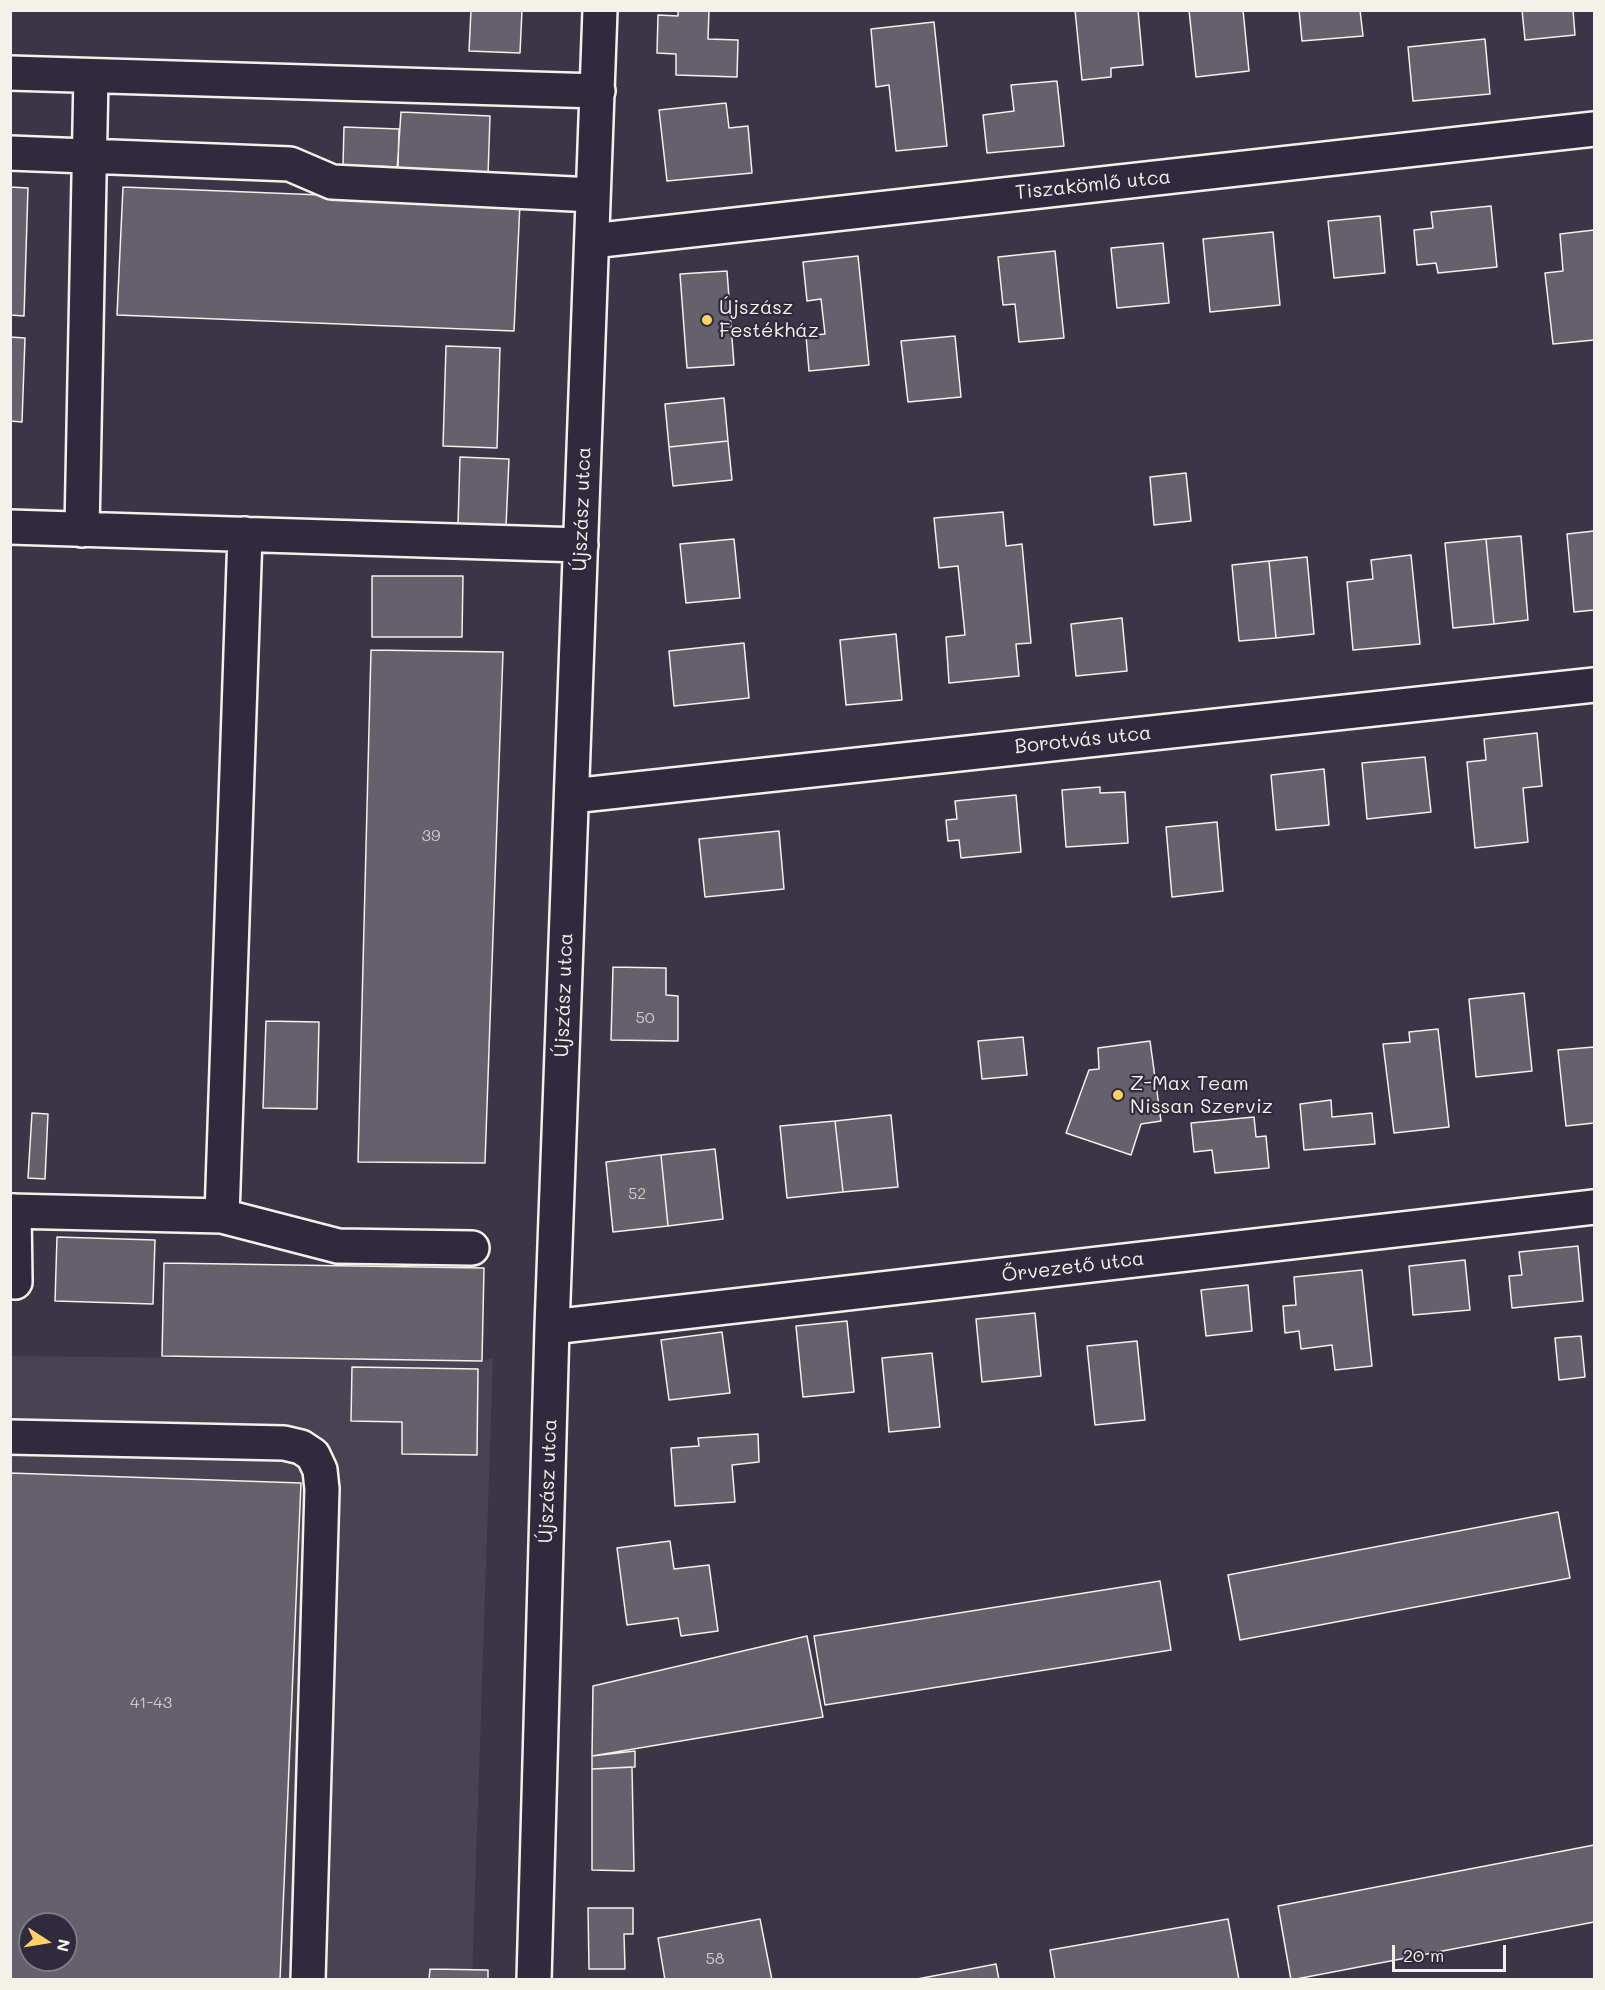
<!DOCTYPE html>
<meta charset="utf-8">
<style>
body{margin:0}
#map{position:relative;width:1605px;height:1990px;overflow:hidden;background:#3b3647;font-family:Mali,sans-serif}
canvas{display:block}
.frame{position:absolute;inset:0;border:12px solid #f4f1e8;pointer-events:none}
.north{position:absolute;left:18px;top:1912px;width:60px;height:60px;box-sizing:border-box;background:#2f2a3d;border:2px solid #7e7a81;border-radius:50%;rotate:102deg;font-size:16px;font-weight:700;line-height:24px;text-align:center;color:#f4f1e8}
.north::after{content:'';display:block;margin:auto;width:21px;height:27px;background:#ffd166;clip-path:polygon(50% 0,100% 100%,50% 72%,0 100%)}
.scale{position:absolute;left:1392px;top:1945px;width:114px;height:27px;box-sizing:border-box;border:3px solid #f4f1e8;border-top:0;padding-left:8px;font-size:18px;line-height:21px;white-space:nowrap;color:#f4f1e8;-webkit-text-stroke:4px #2f2a3d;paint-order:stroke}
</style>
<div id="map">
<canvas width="1605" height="1990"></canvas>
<div class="frame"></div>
<div class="north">N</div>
<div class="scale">20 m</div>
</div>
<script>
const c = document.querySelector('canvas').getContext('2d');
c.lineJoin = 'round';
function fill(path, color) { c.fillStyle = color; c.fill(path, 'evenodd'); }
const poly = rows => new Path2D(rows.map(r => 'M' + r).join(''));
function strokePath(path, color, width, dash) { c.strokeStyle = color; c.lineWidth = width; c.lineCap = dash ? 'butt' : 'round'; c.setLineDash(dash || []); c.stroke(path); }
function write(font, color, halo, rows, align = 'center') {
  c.font = font + ' Mali,sans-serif'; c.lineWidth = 4.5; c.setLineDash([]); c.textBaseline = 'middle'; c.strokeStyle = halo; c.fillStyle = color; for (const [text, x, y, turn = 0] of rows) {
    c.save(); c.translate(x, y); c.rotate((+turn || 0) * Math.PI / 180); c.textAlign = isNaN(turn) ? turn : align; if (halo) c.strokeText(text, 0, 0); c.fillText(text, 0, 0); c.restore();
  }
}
const built = poly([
 [10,1356,482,1361,493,1358,472,1979,11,1979],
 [30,1924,66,1924,66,1960,30,1960]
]);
const building = poly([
 [471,10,522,10,520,53,469,51,471,10],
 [678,10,709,10,708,39,738,40,737,77,676,75,676,54,657,53,658,15,678,16,678,10],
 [1075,10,1138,10,1143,65,1111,68,1111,77,1082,80,1075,10],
 [1189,10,1243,10,1249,71,1196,77,1189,10],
 [1299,10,1360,10,1363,36,1302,41,1299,10],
 [1522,10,1573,10,1575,35,1525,40,1522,10],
 [934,22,947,146,896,151,889,85,876,87,871,29,934,22],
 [1485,39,1490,94,1413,101,1408,47,1485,39],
 [1057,81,1064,146,987,153,983,115,1014,111,1011,85,1057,81],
 [726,103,729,128,748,126,752,173,667,181,659,110,726,103],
 [401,112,490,116,488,176,397,171,401,112],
 [344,127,399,129,398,167,343,165,344,127],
 [10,187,28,188,24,316,10,315,10,187],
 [123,187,520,203,514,331,117,315,123,187],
 [1491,206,1497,267,1438,273,1436,263,1417,265,1414,230,1433,228,1431,212,1491,206],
 [1380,216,1385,273,1334,278,1328,221,1380,216],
 [1594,230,1594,340,1553,344,1545,273,1563,271,1560,234,1594,230],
 [1273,232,1280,305,1210,312,1203,239,1273,232],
 [1163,243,1169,303,1117,308,1111,248,1163,243],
 [1055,251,1064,338,1019,342,1015,304,1003,305,998,257,1055,251],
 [858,256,869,365,809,371,806,336,825,334,821,299,807,301,803,262,858,256],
 [727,271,734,365,687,368,680,274,727,271],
 [955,336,961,397,908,402,901,341,955,336],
 [10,337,25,338,22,422,10,421,10,337],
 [446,346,500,348,497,448,443,446,446,346],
 [724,398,728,441,669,447,665,404,724,398],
 [728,441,732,480,673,486,669,447,728,441],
 [460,457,509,459,506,527,458,525,460,457],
 [1186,473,1191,521,1154,525,1150,477,1186,473],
 [1003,512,1006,546,1022,544,1031,643,1016,644,1019,676,949,683,946,637,965,635,958,566,939,568,934,518,1003,512],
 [1594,531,1594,610,1574,612,1567,534,1594,531],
 [1521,536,1528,620,1494,624,1486,539,1521,536],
 [734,539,740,598,686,603,680,544,734,539],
 [1486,539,1494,624,1453,628,1445,543,1486,539],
 [1411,555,1420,644,1353,650,1347,582,1373,579,1371,560,1411,555],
 [1307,557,1314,634,1276,638,1269,561,1307,557],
 [1269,561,1276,638,1239,641,1232,565,1269,561],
 [372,576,463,576,462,637,372,637,372,576],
 [1122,618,1127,671,1076,676,1071,624,1122,618],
 [896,634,902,700,846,705,840,640,896,634],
 [744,643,749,698,674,706,669,651,744,643],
 [371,650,503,652,485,1163,358,1162,371,650],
 [1537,733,1542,786,1523,788,1528,842,1475,848,1467,762,1486,760,1484,739,1537,733],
 [1425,757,1431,812,1367,819,1362,763,1425,757],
 [1324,769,1329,825,1276,830,1271,775,1324,769],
 [1100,787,1100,793,1125,792,1128,843,1066,847,1062,790,1100,787],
 [1016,795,1021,852,961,858,959,840,948,841,946,820,957,819,955,801,1016,795],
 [1217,822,1223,891,1172,897,1166,827,1217,822],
 [779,831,784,889,705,897,699,839,779,831],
 [613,967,666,968,666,995,678,996,678,1041,611,1040,613,967],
 [1524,993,1532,1071,1476,1077,1469,999,1524,993],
 [266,1021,319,1022,317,1109,263,1108,266,1021],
 [1438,1029,1449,1127,1394,1133,1383,1044,1410,1042,1409,1032,1438,1029],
 [1023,1037,1027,1075,982,1079,978,1041,1023,1037],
 [1150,1041,1161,1121,1141,1124,1131,1155,1066,1133,1089,1070,1099,1069,1098,1048,1150,1041],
 [1594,1047,1594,1123,1566,1126,1558,1050,1594,1047],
 [1331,1100,1332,1117,1372,1113,1375,1144,1304,1150,1300,1104,1331,1100],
 [32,1113,48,1114,45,1179,28,1178,32,1113],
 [891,1115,898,1187,843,1192,835,1121,891,1115],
 [1254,1117,1256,1137,1266,1136,1269,1168,1215,1173,1212,1150,1194,1152,1191,1123,1254,1117],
 [835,1121,843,1192,787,1198,780,1126,835,1121],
 [715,1149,723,1219,668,1226,661,1155,715,1149],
 [661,1155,668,1226,613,1232,606,1162,661,1155],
 [57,1237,155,1240,153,1304,55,1301,57,1237],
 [1578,1246,1583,1301,1512,1308,1509,1276,1522,1275,1519,1252,1578,1246],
 [1465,1260,1470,1310,1413,1315,1409,1266,1465,1260],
 [164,1263,484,1268,482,1361,162,1356,164,1263],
 [1362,1270,1372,1366,1335,1370,1332,1345,1301,1349,1299,1331,1285,1333,1283,1306,1296,1305,1294,1277,1362,1270],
 [1248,1285,1252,1331,1206,1336,1201,1290,1248,1285],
 [1035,1313,1041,1376,982,1382,976,1319,1035,1313],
 [847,1321,854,1392,803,1397,796,1326,847,1321],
 [722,1332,730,1393,669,1400,661,1340,722,1332],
 [1581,1336,1585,1377,1559,1380,1555,1338,1581,1336],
 [1137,1341,1145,1420,1095,1425,1087,1346,1137,1341],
 [932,1353,940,1427,889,1432,882,1358,932,1353],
 [352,1367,478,1369,477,1455,402,1454,402,1422,351,1421,352,1367],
 [758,1434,759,1462,732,1465,735,1502,675,1506,671,1448,699,1446,698,1438,758,1434],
 [10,1473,301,1483,280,1980,10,1980,10,1473],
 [30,1924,66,1924,66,1960,30,1960,30,1924],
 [1558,1512,1570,1578,1240,1640,1228,1575,1558,1512],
 [670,1541,674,1569,709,1565,718,1631,681,1636,678,1618,627,1625,617,1548,670,1541],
 [1160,1581,1171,1650,825,1705,814,1636,1160,1581],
 [807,1636,823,1717,592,1756,593,1686,807,1636],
 [635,1751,635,1767,592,1769,592,1756,635,1751],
 [632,1767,634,1871,592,1870,592,1769,632,1767],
 [1594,1845,1594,1922,1291,1980,1278,1906,1594,1845],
 [588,1908,633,1908,633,1934,624,1934,625,1969,589,1969,588,1908],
 [760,1919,772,1980,665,1980,658,1938,760,1919],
 [1228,1919,1239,1980,1055,1980,1050,1950,1228,1919],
 [996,1964,999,1980,912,1980,996,1964],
 [430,1969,488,1970,488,1980,429,1980,430,1969]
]);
const minor = poly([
 [10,73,598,91],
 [10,153,290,164,332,182,593,195],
 [592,241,1594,129],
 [10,527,581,545],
 [82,530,91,76],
 [572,796,1594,685],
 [10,1211,222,1216,338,1246,472,1248],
 [14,1211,15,1282],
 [222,1216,245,534],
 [552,1327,1594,1207],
 [10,1437,284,1443,301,1447,313,1455,320,1470,322,1489,308,1980],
 [534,1980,552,1327,600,10]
]);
const markers = [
 [707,320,6,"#ffd166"],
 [1118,1095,6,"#ffd166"]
];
const numberNames = [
 ["39",431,836],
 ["50",645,1018],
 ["52",637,1194],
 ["41-43",151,1703],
 ["58",715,1959]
];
const streetNames = [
 ["Tiszakömlő utca",1093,185,-6],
 ["Újszász utca",582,509,-88],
 ["Borotvás utca",1083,740,-6],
 ["Újszász utca",564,995,-88],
 ["Őrvezető utca",1073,1267,-7],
 ["Újszász utca",548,1481,-88]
];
const poiNames = [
 ["Újszász",719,308],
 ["Festékház",719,331],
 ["Z-Max Team",1130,1084],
 ["Nissan Szerviz",1130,1107]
];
fill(built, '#484352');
fill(building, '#65616c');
strokePath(building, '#f4f1e8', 1.5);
strokePath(minor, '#f4f1e8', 38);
strokePath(minor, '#2f2a3d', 33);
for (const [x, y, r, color] of markers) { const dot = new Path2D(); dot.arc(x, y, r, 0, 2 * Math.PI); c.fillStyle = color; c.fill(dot); strokePath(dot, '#2f2a3d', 2); }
write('16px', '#d0cdc9', null, numberNames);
write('20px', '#f4f1e8', '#2f2a3d', streetNames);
write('20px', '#f4f1e8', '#2f2a3d', poiNames, 'left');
</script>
